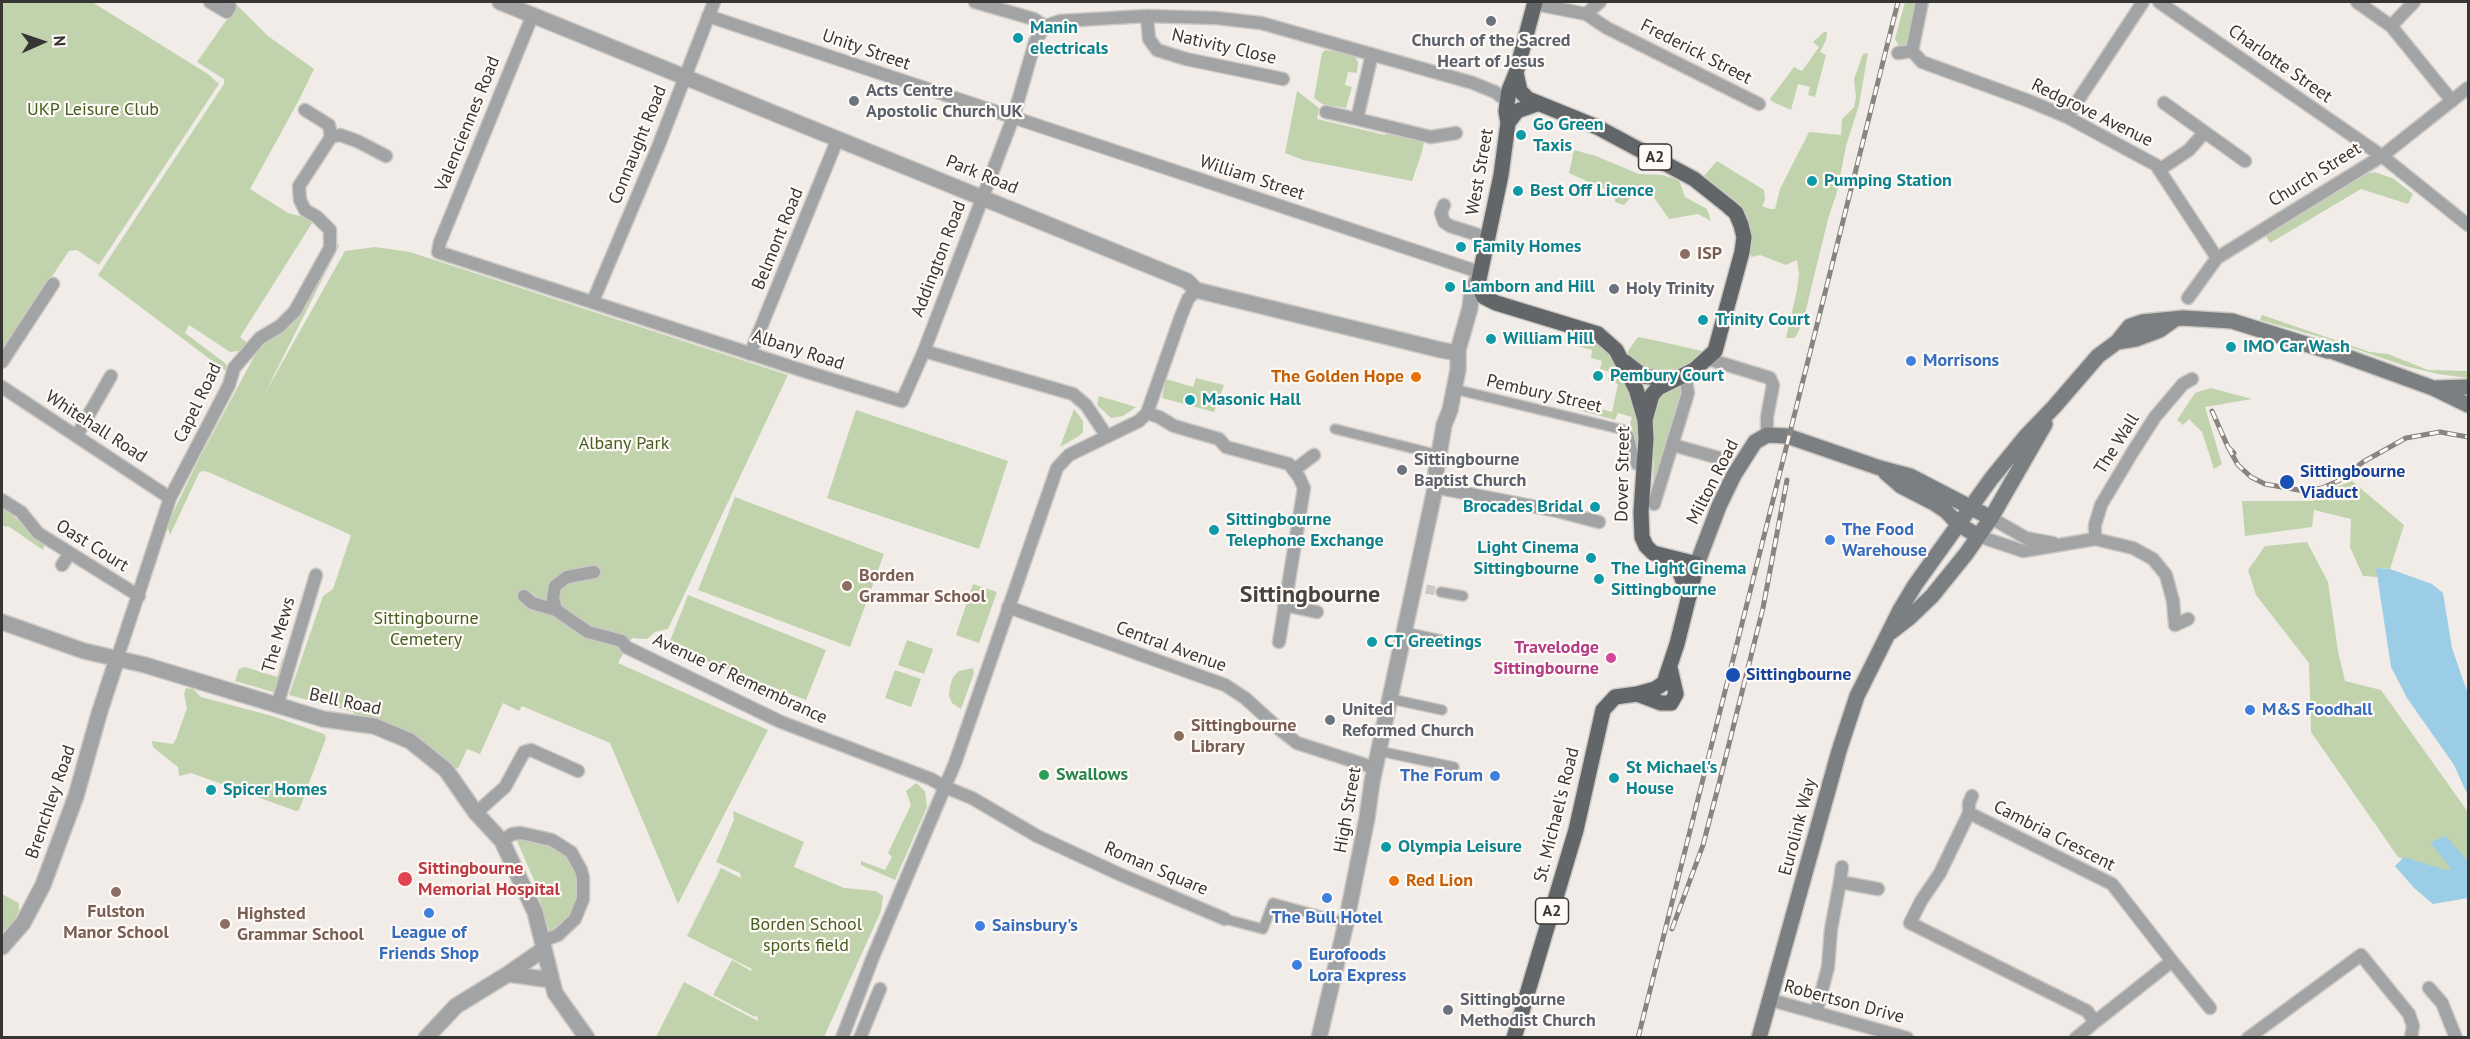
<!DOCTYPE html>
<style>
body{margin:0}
#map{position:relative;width:2470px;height:1039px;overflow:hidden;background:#f1ece7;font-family:"PT Sans",sans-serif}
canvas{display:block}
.frame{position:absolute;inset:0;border:3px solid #383634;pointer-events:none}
.north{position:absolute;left:12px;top:12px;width:60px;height:60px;-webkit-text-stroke:4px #fffaf5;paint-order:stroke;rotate:87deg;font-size:16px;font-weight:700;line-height:24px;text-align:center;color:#383634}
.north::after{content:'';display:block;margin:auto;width:21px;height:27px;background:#383634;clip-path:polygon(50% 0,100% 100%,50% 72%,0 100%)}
</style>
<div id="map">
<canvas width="2470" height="1039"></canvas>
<div class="frame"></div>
<div class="north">N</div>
</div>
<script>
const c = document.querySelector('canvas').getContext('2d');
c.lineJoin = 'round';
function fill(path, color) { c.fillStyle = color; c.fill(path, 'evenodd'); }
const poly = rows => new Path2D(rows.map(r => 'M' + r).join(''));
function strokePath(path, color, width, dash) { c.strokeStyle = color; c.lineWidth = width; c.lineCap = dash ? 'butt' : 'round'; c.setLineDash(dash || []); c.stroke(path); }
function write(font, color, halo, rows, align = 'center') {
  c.font = font + ' "PT Sans",sans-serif'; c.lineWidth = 4.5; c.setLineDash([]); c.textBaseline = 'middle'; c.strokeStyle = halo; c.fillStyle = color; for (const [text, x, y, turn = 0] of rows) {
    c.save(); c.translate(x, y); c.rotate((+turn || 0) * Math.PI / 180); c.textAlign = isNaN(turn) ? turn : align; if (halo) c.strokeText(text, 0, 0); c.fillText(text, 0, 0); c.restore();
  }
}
const green = poly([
 [2,2,92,2,208,74,219,84,99,265,77,250,69,251,2,351],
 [1905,2,1926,2,1916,48,1899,47,1895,39],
 [237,5,268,36,314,69,299,100,250,189,288,213,314,220,240,337,250,345,239,351,230,352,189,325,185,333,225,363,231,375,98,275,224,84,224,79,197,62],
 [1824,32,1827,32,1826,40,1820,52,1826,55,1815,97,1808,95,1810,87,1798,84,1791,110,1771,101,1770,99,1794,67,1802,71,1819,47,1813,42],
 [1325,50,1348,54,1355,57,1358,62,1357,73,1348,72,1345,85,1352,87,1346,108,1322,104,1314,98,1322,53],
 [1868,53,1859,105,1846,146,1837,192,1828,219,1803,322,1795,338,1786,338,1797,290,1799,274,1797,260,1786,265,1760,255,1751,257,1751,227,1748,224,1745,214,1702,178,1717,161,1764,190,1765,200,1762,206,1770,209,1775,209,1780,189,1809,132,1841,135,1842,119,1854,107,1856,97,1854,79,1863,54],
 [1297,91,1319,108,1317,119,1385,135,1387,134,1424,141,1422,152,1412,181,1303,160,1285,153],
 [1574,150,1596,156,1639,174,1662,175,1679,180,1685,197,1707,209,1711,221,1698,214,1669,219,1653,196,1641,190,1635,193,1624,205,1615,202,1615,194,1569,173],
 [2375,172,2394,179,2413,194,2408,204,2361,189,2270,243,2264,233,2365,174],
 [339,243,339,246,264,395,345,251,375,247,410,252,788,375,668,629,655,632,647,639,632,638,618,663,768,730,678,904,610,743,522,706,519,711,503,703,480,754,467,749,459,767,446,775,418,738,403,729,373,719,357,716,353,712,289,695,323,596,333,589,351,535,208,472,202,471,199,473,170,535,167,525,198,461,256,353,263,344,291,326,299,316],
 [2262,315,2370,352,2388,354,2428,370,2468,371,2468,378,2438,374,2405,366,2327,339,2260,320],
 [1571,331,1593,339,1606,350,1631,392,1639,430,1640,474,1632,428,1629,427,1632,417,1618,413,1615,420,1578,410,1580,403,1612,412,1618,384,1608,381,1610,372,1600,369,1602,361,1591,358,1592,350,1565,343],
 [1638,337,1658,341,1706,352,1695,361,1686,366,1662,375,1653,375,1629,357,1628,351],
 [1196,378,1224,385,1214,412,1162,398,1166,379,1193,387],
 [1681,383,1685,387,1653,490,1654,450,1651,418,1657,395],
 [2211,388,2252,399,2205,407,2222,464,2214,469,2202,432,2189,419,2183,425,2177,420,2195,393],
 [1099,396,1136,407,1123,416,1111,418,1097,405],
 [1074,409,1083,421,1083,432,1079,436,1060,447],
 [856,410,1008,461,979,549,827,498],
 [2352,481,2404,525,2390,569,2377,568,2378,577,2363,576,2350,547,2351,519,2314,510,2312,527,2245,536,2242,501,2313,501,2309,497],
 [735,497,884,554,850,647,698,590],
 [2,506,45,544,43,550,8,526,6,527,2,525],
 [2307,542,2328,582,2338,651,2345,681,2381,690,2468,812,2468,871,2451,879,2398,857,2311,732,2309,663,2256,595,2248,570,2265,546],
 [973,584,997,592,979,643,956,635],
 [688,595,826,650,806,700,668,646],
 [907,640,933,649,924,674,898,665],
 [283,657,287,658,277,693,235,681,239,669,245,667,277,677],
 [973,668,974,673,961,709,952,703,949,696,950,686,953,677,959,671],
 [895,670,921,679,911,707,885,698],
 [186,688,193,689,201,697,272,716,324,734,326,738,299,810,296,811,191,773,179,776,178,767,153,747,152,741,173,744,176,739,187,708,184,694],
 [916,783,925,791,927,807,895,880,861,865,861,861,885,870,892,857,888,853,911,805,906,791],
 [733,811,804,842,794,867,844,888,876,891,883,896,881,911,824,1037,656,1037,684,982,758,1021,757,1015,755,1017,713,995,732,960,751,971,752,969,687,936,721,868,741,878,740,873,716,862,734,820],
 [523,838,548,842,564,852,576,868,581,894,571,921,550,934,534,880,517,841],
 [2,894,19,903,19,910,15,921,2,933]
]);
const water = poly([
 [2376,568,2390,569,2432,584,2443,593,2452,648,2468,694,2468,796,2454,765,2407,698,2391,667],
 [2446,836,2468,861,2468,898,2433,904,2414,888,2395,866,2404,857,2445,870,2451,869,2430,842]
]);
const pedestrianTunnel = poly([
 [1426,589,1441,592]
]);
const pedestrian = poly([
 [1454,389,1624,430,1629,436,1636,465],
 [1335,429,1439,455],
 [1441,592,1463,596],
 [1405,632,1446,641],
 [1391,699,1442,710],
 [1379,751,1454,767],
 [1225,919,1263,929,1273,903,1346,923]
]);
const minor = poly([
 [210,2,227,12,230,7],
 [975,2,1034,19,1045,26],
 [2159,2,2382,156,2468,225],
 [2357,2,2391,26,2452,101],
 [1535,4,1586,14,1600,2],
 [533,14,440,242,438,252,804,371,902,401,924,351,1013,118,1035,42,1045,26,1060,21,1147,16,1216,18,1261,23,1473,83,1495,92,1507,101],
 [1586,14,1607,28,1759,104],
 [708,16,1479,272],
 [1147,16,1149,39,1157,50,1186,59,1283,79],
 [2391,26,2414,2],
 [1912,51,1922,62,2029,101,2067,117,2156,165,2217,258],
 [1898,53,1912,51,1922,2],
 [1372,54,1357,119,1431,137,1456,133],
 [2164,103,2245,161],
 [305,110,329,125,331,137],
 [1326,112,1357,119],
 [2067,117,2143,2],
 [2159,170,2189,150,2204,133],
 [1444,205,1441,213,1444,222,1450,226,1488,238],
 [2188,298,2217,258,2382,156,2468,88],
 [593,301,658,147,714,2],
 [924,351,1073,394,1086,405,1106,435],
 [750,354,838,138],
 [1708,359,1770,378,1773,385,1767,417,1767,435],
 [2,362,53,284],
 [2,387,170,498],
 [1147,413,1159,417,1174,426,1219,439,1226,447,1289,464,1299,477,1304,488,1279,642],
 [77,435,111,376],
 [1673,445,1719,458],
 [1294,470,1314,455],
 [1436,484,1444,489,1557,511,1599,522],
 [2,500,21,512,38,533,139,596],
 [1654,504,1688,393,1685,374],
 [1991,518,2026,538,2053,543],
 [1978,536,2023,551,2095,539,2133,548,2153,559,2166,575,2173,601,2175,625,2188,619],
 [2095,539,2095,525,2101,505,2132,453,2155,417,2183,384,2192,379],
 [62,565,70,553],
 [524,596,532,603,556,610,588,632,622,641,626,647,781,722,931,779,945,787,972,798,1037,836,1119,874,1225,919],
 [1284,605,1317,612],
 [1008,607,1225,685,1245,698,1278,728,1297,743,1375,768],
 [556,610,553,598,555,586,567,577,594,572],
 [117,659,170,498,229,385,234,368,260,338,280,326,295,311,330,248,330,230,317,217,305,210,300,200,299,186,331,137,340,135,357,141,386,156],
 [277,706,316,575],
 [476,813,505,787,524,752,531,750,578,771],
 [1969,813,2112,884,2172,961,2095,1022,2087,1011,1910,923,1921,901,1940,873,1969,813],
 [1969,813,1969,803,1972,796],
 [502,841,512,834,521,833,552,840,571,852,581,870,583,878,583,899,575,919,558,935,542,941],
 [1840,882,1842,867],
 [2172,961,2210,1008],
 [2429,988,2442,1003,2456,1038],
 [1771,1000,1907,1038],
 [1816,1013,1828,967,1831,929,1840,882,1878,889],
 [842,1038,873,957,955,763,1057,468,1069,455,1139,421,1147,413,1181,316,1188,299,1196,290],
 [860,1038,880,989],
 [2076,1038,2095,1022],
 [2248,1038,2361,955,2409,1014,2413,1026,2411,1038]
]);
const tertiary = poly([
 [500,2,1187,281,1196,290,1441,350,1452,352,1458,350],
 [2,622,84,651,145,665,323,719,374,726,410,741,446,770,476,813,502,841,535,912,555,993,587,1038],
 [2,947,23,923,43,885,76,796,99,714,117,659],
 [508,974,551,980],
 [426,1038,456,1006,508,974,544,949],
 [1319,1038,1346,923,1367,818,1372,782,1436,484,1436,472,1444,425,1450,410,1458,370,1458,350,1470,308,1472,289,1478,278]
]);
const secondary = poly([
 [2117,342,2136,339,2160,330,2174,320],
 [2320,347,2433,388,2468,405],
 [2436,388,2468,387],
 [1885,472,1901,486,1934,503,1946,511,1958,524,1978,536],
 [1697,564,1719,506,1734,475,1755,442,1767,435,1787,436,1880,468,1910,476,1991,518],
 [1891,632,1909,618,1932,596,1966,554,1991,518,2045,424],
 [1759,1038,1839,751,1857,696,1900,610,1915,585,1991,479,2026,436,2054,407,2098,356,2117,342,2130,326,2142,322,2183,318,2232,321,2328,351]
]);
const primary = poly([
 [1535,2,1516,73,1509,90,1506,111,1508,123,1501,175,1478,284,1484,297,1496,303,1598,334,1616,350,1636,389,1645,420,1646,439,1641,512,1642,537,1646,546,1653,553,1697,564,1677,644,1664,683],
 [1516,73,1520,91,1528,99,1597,127,1694,179,1728,206,1736,213,1741,225,1744,237,1742,252,1715,351,1694,370,1658,388,1652,395,1645,420],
 [1508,123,1517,111,1537,104],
 [1625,362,1643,376,1671,380],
 [1675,559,1689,597],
 [1637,694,1661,703,1671,703,1676,694,1670,668],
 [1514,1038,1576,830,1603,710,1615,697,1637,694,1655,689,1664,683]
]);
const rail = poly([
 [2212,411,2228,447,2234,453],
 [2228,447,2238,465,2251,477,2265,484,2304,491,2322,488,2338,481,2363,462,2406,438,2440,432,2468,437],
 [1672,929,1703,845,1721,776,1763,608,1787,480],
 [1638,1038,1898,2]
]);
const markers = [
 [1491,21,6,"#6b7280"],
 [1018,38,6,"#0f9aa8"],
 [854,101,6,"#6b7280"],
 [1521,135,6,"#0f9aa8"],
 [1812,181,6,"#0f9aa8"],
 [1518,191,6,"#0f9aa8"],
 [1461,247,6,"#0f9aa8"],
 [1685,254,6,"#8d6e63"],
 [1450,287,6,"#0f9aa8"],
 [1614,289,6,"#6b7280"],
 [1703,320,6,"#0f9aa8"],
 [1491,339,6,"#0f9aa8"],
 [2231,347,6,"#0f9aa8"],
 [1911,361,6,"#3f7fe0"],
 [1598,376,6,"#0f9aa8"],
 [1416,377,6,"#e8710a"],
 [1190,400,6,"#0f9aa8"],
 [1402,470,6,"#6b7280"],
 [2287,482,8,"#1a4fb4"],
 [1595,507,6,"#0f9aa8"],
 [1214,530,6,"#0f9aa8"],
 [1830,540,6,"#3f7fe0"],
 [1591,558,6,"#0f9aa8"],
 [1599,579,6,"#0f9aa8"],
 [847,586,6,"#8d6e63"],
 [1372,642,6,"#0f9aa8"],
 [1611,658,6,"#d1479c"],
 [1733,675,8,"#1a4fb4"],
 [2250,710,6,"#3f7fe0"],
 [1330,720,6,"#6b7280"],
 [1179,736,6,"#8d6e63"],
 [1044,775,6,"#2e9e5b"],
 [1495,776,6,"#3f7fe0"],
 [1614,778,6,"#0f9aa8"],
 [211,790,6,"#0f9aa8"],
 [1386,847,6,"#0f9aa8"],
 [405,879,8,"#e0444e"],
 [1394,881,6,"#e8710a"],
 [116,892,6,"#8d6e63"],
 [1327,898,6,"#3f7fe0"],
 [429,913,6,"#3f7fe0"],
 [225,924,6,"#8d6e63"],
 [980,926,6,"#3f7fe0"],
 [1297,965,6,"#3f7fe0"],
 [1448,1010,6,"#6b7280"]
];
const shields = [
 [1655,157,33],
 [1552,911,33]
];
const shieldNames = [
 ["A2",1655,157],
 ["A2",1552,911]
];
const cultureNames = [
 ["Manin",1030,28],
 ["electricals",1030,49],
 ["Go Green",1533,125],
 ["Taxis",1533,146],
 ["Pumping Station",1824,181],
 ["Best Off Licence",1530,191],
 ["Family Homes",1473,247],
 ["Lamborn and Hill",1462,287],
 ["Trinity Court",1715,320],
 ["William Hill",1503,339],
 ["IMO Car Wash",2243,347],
 ["Pembury Court",1610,376],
 ["Masonic Hall",1202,400],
 ["Brocades Bridal",1583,507,"right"],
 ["Sittingbourne",1226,520],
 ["Telephone Exchange",1226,541],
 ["Light Cinema",1579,548,"right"],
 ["Sittingbourne",1579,569,"right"],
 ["The Light Cinema",1611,569],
 ["Sittingbourne",1611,590],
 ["CT Greetings",1384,642],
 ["St Michael's",1626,768],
 ["House",1626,789],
 ["Spicer Homes",223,790],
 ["Olympia Leisure",1398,847]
];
const worshipNames = [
 ["Church of the Sacred",1491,41,"center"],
 ["Heart of Jesus",1491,62,"center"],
 ["Acts Centre",866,91],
 ["Apostolic Church UK",866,112],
 ["Holy Trinity",1626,289],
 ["Sittingbourne",1414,460],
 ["Baptist Church",1414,481],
 ["United",1342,710],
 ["Reformed Church",1342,731],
 ["Sittingbourne",1460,1000],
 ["Methodist Church",1460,1021]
];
const streetNames = [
 ["Nativity Close",1224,47,13],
 ["Unity Street",866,50,19],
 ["Frederick Street",1696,52,27],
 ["Charlotte Street",2280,64,35],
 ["Redgrove Avenue",2092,113,26],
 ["Valenciennes Road",468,124,-68],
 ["Connaught Road",638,145,-68],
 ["West Street",1480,172,-80],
 ["Park Road",982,175,22],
 ["Church Street",2315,175,-32],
 ["William Street",1252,178,18],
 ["Belmont Road",778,239,-68],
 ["Addington Road",939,259,-69],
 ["Albany Road",798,350,18],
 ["Pembury Street",1544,394,13],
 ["Capel Road",198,403,-64],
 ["Whitehall Road",96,427,33],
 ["The Wall",2117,444,-58],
 ["Dover Street",1623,474,-89],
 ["Milton Road",1713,482,-63],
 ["Oast Court",92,546,32],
 ["The Mews",279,635,-74],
 ["Central Avenue",1171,647,20],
 ["Avenue of Remembrance",740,679,25],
 ["Bell Road",345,702,12],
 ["Brenchley Road",51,802,-71],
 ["High Street",1348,810,-80],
 ["St. Michael's Road",1557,815,-76],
 ["Eurolink Way",1798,827,-75],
 ["Cambria Crescent",2054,836,27],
 ["Roman Square",1156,869,23],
 ["Robertson Drive",1844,1002,15]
];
const parkNames = [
 ["UKP Leisure Club",93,110],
 ["Albany Park",624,444],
 ["Sittingbourne",426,619],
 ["Cemetery",426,640],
 ["Borden School",806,925],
 ["sports field",806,946]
];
const educationNames = [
 ["ISP",1697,254],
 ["Borden",859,576],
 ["Grammar School",859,597],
 ["Sittingbourne",1191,726],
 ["Library",1191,747],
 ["Fulston",116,912,"center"],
 ["Manor School",116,933,"center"],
 ["Highsted",237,914],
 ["Grammar School",237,935]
];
const shopNames = [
 ["Morrisons",1923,361],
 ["The Food",1842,530],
 ["Warehouse",1842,551],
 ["M&S Foodhall",2262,710],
 ["The Forum",1483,776,"right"],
 ["The Bull Hotel",1327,918,"center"],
 ["Sainsbury's",992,926],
 ["League of",429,933,"center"],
 ["Friends Shop",429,954,"center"],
 ["Eurofoods",1309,955],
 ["Lora Express",1309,976]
];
const foodNames = [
 ["The Golden Hope",1404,377],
 ["Red Lion",1406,881,"left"]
];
const transitNames = [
 ["Sittingbourne",2300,472],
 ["Viaduct",2300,493],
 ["Sittingbourne",1746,675]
];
const hotelNames = [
 ["Travelodge",1599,648],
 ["Sittingbourne",1599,669]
];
const leisureNames = [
 ["Swallows",1056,775]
];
const healthNames = [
 ["Sittingbourne",418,869],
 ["Memorial Hospital",418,890]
];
const districtNames = [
 ["Sittingbourne",1310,595]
];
fill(green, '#c0d3ac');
fill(water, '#9ccde6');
strokePath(pedestrianTunnel, '#ccc8c3', 9, [9, 4.5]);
strokePath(pedestrian, '#ccc8c3', 12);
strokePath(minor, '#ccc8c3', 15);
strokePath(tertiary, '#ccc8c3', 18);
strokePath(secondary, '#ccc8c3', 18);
strokePath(primary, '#ccc8c3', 18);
strokePath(pedestrian, '#a1a3a5', 9);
strokePath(minor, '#a1a3a5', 12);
strokePath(tertiary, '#a1a3a5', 15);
strokePath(secondary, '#7c7f82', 15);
strokePath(primary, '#626669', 15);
strokePath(rail, '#888581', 5);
strokePath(rail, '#fffaf5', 3, [9]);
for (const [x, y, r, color] of markers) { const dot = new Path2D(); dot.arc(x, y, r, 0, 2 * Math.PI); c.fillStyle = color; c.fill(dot); strokePath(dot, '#fffaf5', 2); }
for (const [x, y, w] of shields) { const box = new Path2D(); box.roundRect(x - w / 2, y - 13, w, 26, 4.5); c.fillStyle = '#fffaf5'; c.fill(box); strokePath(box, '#383634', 1.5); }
write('bold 16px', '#383634', null, shieldNames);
write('bold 18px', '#0d838f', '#fffaf5', cultureNames, 'left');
write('bold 18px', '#5b616d', '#fffaf5', worshipNames, 'left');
write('18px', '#383634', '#fffaf5', streetNames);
write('18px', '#445d20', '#fffaf5', parkNames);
write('bold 18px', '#785e54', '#fffaf5', educationNames, 'left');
write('bold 18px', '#366cbe', '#fffaf5', shopNames, 'left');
write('bold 18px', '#c56008', '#fffaf5', foodNames, 'right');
write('bold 18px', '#164399', '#fffaf5', transitNames, 'left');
write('bold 18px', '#b23c85', '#fffaf5', hotelNames, 'right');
write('bold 18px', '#27864d', '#fffaf5', leisureNames, 'left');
write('bold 18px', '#be3a42', '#fffaf5', healthNames, 'left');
write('bold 24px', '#47433f', '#fffaf5', districtNames);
</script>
